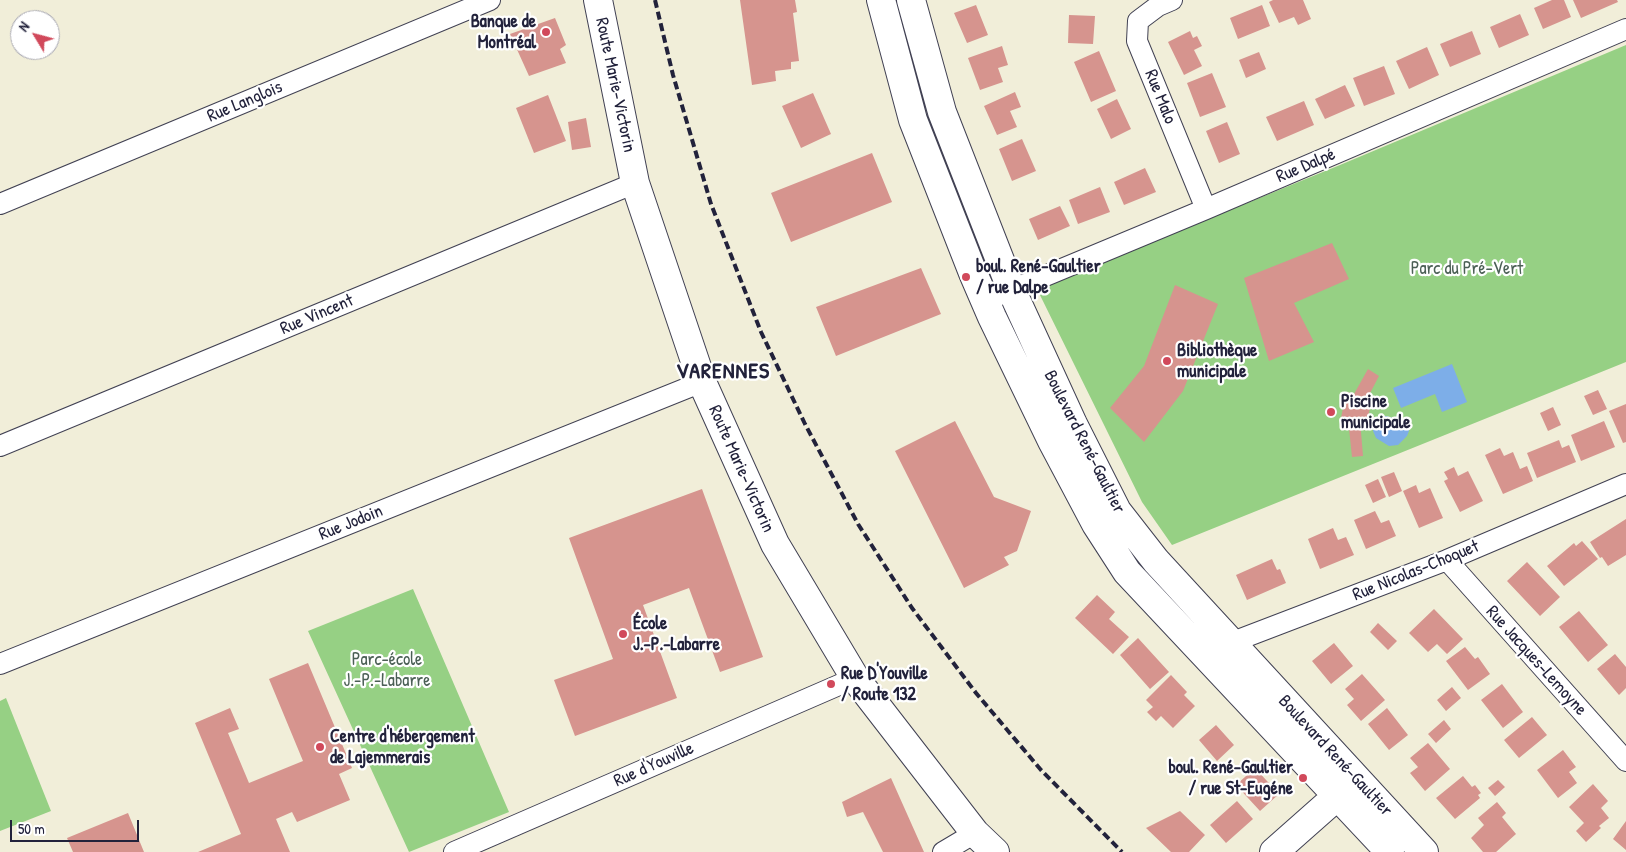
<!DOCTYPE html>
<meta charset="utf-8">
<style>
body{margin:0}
#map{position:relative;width:1626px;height:852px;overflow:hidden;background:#f1eed9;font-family:"Patrick Hand",sans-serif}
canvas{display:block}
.north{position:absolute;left:10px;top:10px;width:50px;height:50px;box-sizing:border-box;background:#fff;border:1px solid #a7a7b1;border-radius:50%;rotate:307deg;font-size:14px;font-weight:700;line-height:20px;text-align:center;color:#22223b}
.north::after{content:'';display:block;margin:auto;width:18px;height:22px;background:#d1495b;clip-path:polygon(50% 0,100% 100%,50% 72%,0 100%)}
.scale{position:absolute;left:10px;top:820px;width:129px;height:22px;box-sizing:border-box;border:2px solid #22223b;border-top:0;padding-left:6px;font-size:15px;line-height:18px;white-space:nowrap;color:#22223b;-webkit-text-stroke:4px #fff;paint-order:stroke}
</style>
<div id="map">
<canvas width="1626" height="852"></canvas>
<div class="north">N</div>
<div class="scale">50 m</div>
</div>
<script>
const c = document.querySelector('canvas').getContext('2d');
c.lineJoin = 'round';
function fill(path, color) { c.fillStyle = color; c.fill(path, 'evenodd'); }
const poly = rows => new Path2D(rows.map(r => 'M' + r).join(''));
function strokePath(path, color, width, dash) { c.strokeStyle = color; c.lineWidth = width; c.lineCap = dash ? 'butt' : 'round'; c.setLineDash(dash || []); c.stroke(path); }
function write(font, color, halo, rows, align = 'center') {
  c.font = font + ' "Patrick Hand",sans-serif'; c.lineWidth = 4.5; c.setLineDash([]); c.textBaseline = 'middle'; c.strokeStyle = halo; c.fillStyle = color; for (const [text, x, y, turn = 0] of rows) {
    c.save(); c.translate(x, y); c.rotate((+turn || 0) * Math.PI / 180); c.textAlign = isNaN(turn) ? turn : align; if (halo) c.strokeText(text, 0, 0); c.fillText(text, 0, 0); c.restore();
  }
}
const green = poly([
 [1626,45,1626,362,1172,545,1142,502,1037,289,1340,165],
 [413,589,509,812,409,852,308,631],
 [6,698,51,811,0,831,0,701]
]);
const water = poly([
 [1452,364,1467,402,1442,412,1435,394,1401,408,1393,388],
 [1386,416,1409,423,1409,431,1407,436,1398,445,1389,446,1376,438,1373,431,1373,425,1377,419]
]);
const building = poly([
 [740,0,795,0,797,12,793,13,799,61,791,62,791,69,775,71,776,81,752,85],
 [1273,0,1303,0,1311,19,1298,25,1294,17,1279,23,1269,2],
 [1552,0,1564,0,1571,17,1543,29,1534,8],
 [1573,0,1617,0,1618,2,1581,18],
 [976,5,988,35,967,43,954,13],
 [1262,5,1270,26,1238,39,1230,18],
 [1520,14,1529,35,1499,48,1490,27],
 [1069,15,1095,16,1093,44,1068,43],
 [555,18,566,45,560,49,566,63,529,76,510,34],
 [1190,31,1193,38,1197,36,1202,46,1194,50,1202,66,1184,75,1168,42],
 [1472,31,1481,54,1450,67,1440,44],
 [1002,46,1008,65,998,68,1003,82,980,90,968,58],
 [1427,47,1439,75,1409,89,1396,61],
 [1099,51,1116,91,1091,102,1074,62],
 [1259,52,1266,69,1246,78,1239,60],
 [1384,66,1395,94,1364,106,1353,78],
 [1212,73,1226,107,1200,117,1187,83],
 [1345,85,1355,106,1325,119,1315,99],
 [1015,92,1021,107,1010,111,1017,127,997,135,984,106],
 [813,93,831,134,801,148,782,106],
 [548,95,566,141,534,153,516,108],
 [1117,99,1131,129,1111,139,1097,109],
 [1304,101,1314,125,1277,141,1266,117],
 [586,118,591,147,572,150,568,122],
 [1227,122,1240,154,1219,163,1206,131],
 [1022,139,1036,171,1012,181,999,149],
 [872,153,892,202,791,242,771,193],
 [1145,168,1156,192,1124,205,1114,182],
 [1100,187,1110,212,1078,224,1069,200],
 [1060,206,1070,226,1038,240,1029,219],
 [1332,243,1349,279,1294,303,1314,342,1269,361,1244,278],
 [921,268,941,314,836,356,816,307],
 [1175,285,1218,304,1183,391,1144,442,1110,408,1144,366],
 [1368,369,1379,376,1367,399,1372,400,1367,421,1360,420,1363,456,1352,457,1348,419,1341,418,1344,403,1347,392,1354,394],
 [1598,390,1607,409,1593,415,1584,396],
 [1626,404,1626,442,1623,443,1609,411],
 [1553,407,1561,425,1548,431,1540,413],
 [955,421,994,497,1031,511,1017,551,1004,557,1009,565,964,588,895,451],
 [1604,421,1615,447,1581,461,1571,435],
 [1559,440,1562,448,1569,445,1576,462,1537,478,1527,453],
 [1500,448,1504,456,1513,452,1520,469,1527,466,1533,481,1503,494,1485,455],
 [1454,467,1458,476,1468,471,1483,501,1460,512,1444,481,1448,479,1444,472],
 [1394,472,1402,491,1389,497,1381,477],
 [1378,479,1386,497,1373,503,1365,485],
 [1416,485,1419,493,1430,488,1443,518,1419,528,1403,491],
 [702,489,763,657,720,672,689,588,643,605,677,698,575,736,554,680,613,659,569,538],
 [1375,511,1381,523,1389,520,1396,536,1366,549,1354,520],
 [1626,519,1626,555,1608,566,1602,557,1600,558,1590,542],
 [1333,528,1338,540,1346,537,1354,555,1320,569,1308,539],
 [1582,541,1598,559,1564,586,1547,566,1574,543,1576,546],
 [1272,559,1277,570,1280,569,1286,583,1247,600,1236,575],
 [1527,562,1560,597,1540,616,1507,581],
 [1097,595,1115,612,1109,619,1129,637,1113,654,1075,618],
 [1434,609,1463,639,1447,654,1437,644,1428,652,1409,633],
 [1579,611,1608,645,1588,662,1559,627],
 [1378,623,1397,641,1388,650,1370,632],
 [1138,638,1169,672,1150,689,1120,655],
 [1334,643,1353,666,1331,684,1312,661],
 [1465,647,1475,659,1478,657,1490,674,1468,690,1446,661],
 [1615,654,1626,667,1626,688,1619,695,1597,669],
 [308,663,352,768,339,774,350,800,297,822,292,812,276,819,290,852,198,852,241,834,195,723,230,708,239,729,228,733,249,783,303,761,269,679],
 [1362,674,1385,700,1361,721,1347,705,1354,699,1345,689],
 [1171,675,1187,692,1184,695,1195,706,1173,728,1161,716,1156,721,1147,712,1153,707,1146,700],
 [1502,684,1523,712,1503,728,1481,700],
 [1452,687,1461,698,1446,711,1437,700],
 [1387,708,1408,735,1389,750,1368,724],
 [1532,717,1547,735,1519,758,1504,740],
 [1444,720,1451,729,1436,743,1428,734],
 [1216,725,1234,745,1217,761,1199,740],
 [1428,743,1450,769,1425,791,1410,773,1418,767,1410,758],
 [1563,750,1576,767,1569,772,1577,783,1558,798,1537,770],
 [1255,768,1279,794,1260,811,1236,785],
 [1463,776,1472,787,1475,785,1481,793,1478,795,1480,798,1455,819,1436,798],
 [891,778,924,852,883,852,863,812,847,817,842,802],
 [1498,780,1505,787,1495,796,1488,788],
 [1593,784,1608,801,1601,808,1609,818,1599,826,1601,828,1586,842,1576,831,1584,823,1569,807],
 [1237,801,1253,819,1226,843,1210,825],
 [1497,802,1506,813,1502,817,1516,834,1496,852,1483,852,1471,838,1484,825,1478,818],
 [1180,811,1205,835,1189,852,1171,852,1146,828],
 [128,813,144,852,73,852,67,838],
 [1626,821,1626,850,1613,839]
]);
const street = poly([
 [1172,0,1158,6,1138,21,1137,41,1206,209],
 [0,204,490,0],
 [985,301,1206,209,1626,29],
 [0,446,635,183],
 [1447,560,1626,761],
 [1222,650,1230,643,1447,560,1626,484],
 [0,664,702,382],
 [454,852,855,678],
 [943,852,975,833]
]);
const secondary = poly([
 [881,0,913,120,973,273,992,317,1052,441,1096,524,1127,572,1390,852],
 [911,0,942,112,1012,291,1073,424,1117,511,1156,561,1424,852],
 [1274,852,1352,783]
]);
const primary = poly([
 [598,0,635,183,702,382,775,544,855,678,975,833,995,852]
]);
const rail = poly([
 [655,0,673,75,711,204,761,332,805,424,858,524,912,608,976,693,1041,770,1122,852]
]);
const markers = [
 [546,32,5,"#d1495b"],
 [966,277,5,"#d1495b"],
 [1167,361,5,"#d1495b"],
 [1331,412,5,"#d1495b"],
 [623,634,5,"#d1495b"],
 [831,684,5,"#d1495b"],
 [320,747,5,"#d1495b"],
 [1303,778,5,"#d1495b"]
];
const poiNames = [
 ["Banque de",536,22,"right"],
 ["Montréal",536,43,"right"],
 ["boul. René-Gaultier",976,267],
 ["/ rue Dalpe",976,288],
 ["Bibliothèque",1177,351],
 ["municipale",1177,372],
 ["Piscine",1341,402],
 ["municipale",1341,423],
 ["École",633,624],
 ["J.-P.-Labarre",633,645],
 ["Rue D'Youville",841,674],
 ["/ Route 132",841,695],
 ["Centre d'hébergement",330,737],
 ["de Lajemmerais",330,758],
 ["boul. René-Gaultier",1293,768,"right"],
 ["/ rue St-Eugéne",1293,789,"right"]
];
const streetNames = [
 ["Route Marie-Victorin",615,85,78],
 ["Rue Malo",1160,97,68],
 ["Rue Langlois",245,102,-23],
 ["Rue Dalpé",1306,166,-23],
 ["Rue Vincent",317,315,-23],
 ["Boulevard René-Gaultier",1084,442,63],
 ["Route Marie-Victorin",741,469,66],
 ["Rue Jodoin",351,523,-22],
 ["Rue Nicolas-Choquet",1416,571,-22],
 ["Rue Jacques-Lemoyne",1536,661,48],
 ["Boulevard René-Gaultier",1335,756,47],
 ["Rue d'Youville",654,765,-24]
];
const parkNames = [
 ["Parc du Pré-Vert",1467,269],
 ["Parc-école",387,660],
 ["J.-P.-Labarre",387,681]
];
const districtNames = [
 ["VARENNES",723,372]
];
fill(green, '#96d084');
fill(water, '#7daee8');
fill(building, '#d6948e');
strokePath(street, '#414153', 22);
strokePath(secondary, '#414153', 30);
strokePath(primary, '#414153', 30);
strokePath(street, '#fff', 20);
strokePath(secondary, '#fff', 28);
strokePath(primary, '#fff', 28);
strokePath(rail, '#22223b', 4, [8, 4]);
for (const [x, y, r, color] of markers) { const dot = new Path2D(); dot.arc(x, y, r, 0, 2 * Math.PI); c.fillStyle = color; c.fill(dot); strokePath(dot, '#fff', 2); }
write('bold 18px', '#22223b', '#fff', poiNames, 'left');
write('18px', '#22223b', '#fff', streetNames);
write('18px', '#4b5f55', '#fff', parkNames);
c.letterSpacing = '1px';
write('bold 22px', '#22223b', '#fff', districtNames);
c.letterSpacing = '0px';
</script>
